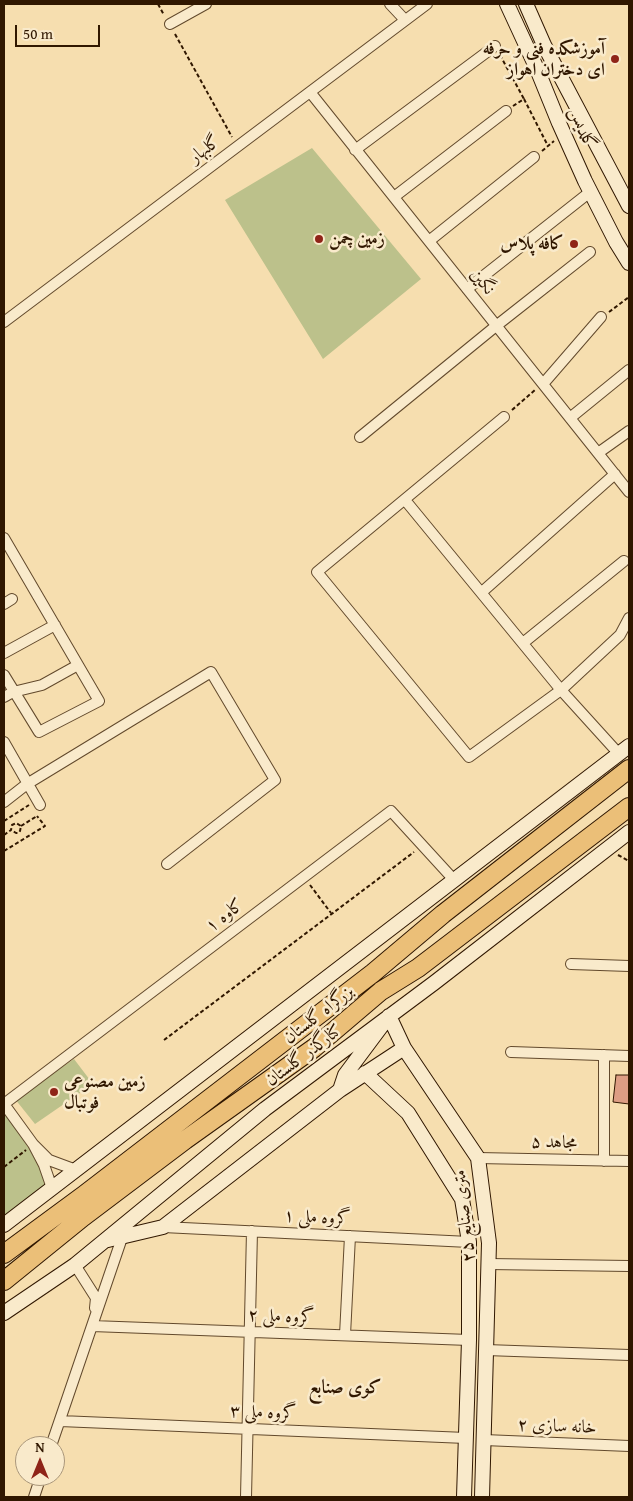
<!DOCTYPE html>
<meta charset="utf-8">
<style>
body{margin:0}
#map{position:relative;width:633px;height:1501px;overflow:hidden;background:#f6deaf;font-family:"Gentium Book Plus",serif}
canvas{display:block}
.frame{position:absolute;inset:0;border:5px solid #301700;pointer-events:none}
.north{position:absolute;left:15px;top:1436px;width:50px;height:50px;box-sizing:border-box;background:#f9eacb;border:1px solid #a9967a;border-radius:50%;rotate:0deg;font-size:14px;font-weight:700;line-height:20px;text-align:center;color:#301700}
.north::after{content:'';display:block;margin:auto;width:18px;height:22px;background:#8f2418;clip-path:polygon(50% 0,100% 100%,50% 72%,0 100%)}
.scale{position:absolute;left:15px;top:25px;width:85px;height:22px;box-sizing:border-box;border:2px solid #301700;border-top:0;padding-left:6px;font-size:15px;line-height:18px;white-space:nowrap;color:#301700;-webkit-text-stroke:4px #f9eacb;paint-order:stroke}
</style>
<div id="map">
<canvas width="633" height="1501"></canvas>
<div class="frame"></div>
<div class="north">N</div>
<div class="scale">50 m</div>
</div>
<script>
const c = document.querySelector('canvas').getContext('2d');
c.lineJoin = 'round';
function fill(path, color) { c.fillStyle = color; c.fill(path, 'evenodd'); }
const poly = rows => new Path2D(rows.map(r => 'M' + r).join(''));
function strokePath(path, color, width, dash) { c.strokeStyle = color; c.lineWidth = width; c.lineCap = dash ? 'butt' : 'round'; c.setLineDash(dash || []); c.stroke(path); }
function write(font, color, halo, rows, align = 'center') {
  c.font = font + ' "Gentium Book Plus",Amiri,serif'; c.lineWidth = 5; c.setLineDash([]); c.textBaseline = 'middle'; c.strokeStyle = halo; c.fillStyle = color; for (const [text, x, y, turn = 0] of rows) {
    c.save(); c.translate(x, y); c.rotate((+turn || 0) * Math.PI / 180); c.textAlign = isNaN(turn) ? turn : align; if (halo) c.strokeText(text, 0, 0); c.fillText(text, 0, 0); c.restore();
  }
}
const green = poly([
 [312,148,421,279,323,359,225,200],
 [74,1059,93,1084,35,1124,15,1099],
 [4,1104,44,1165,52,1188,4,1225]
]);
const building = poly([
 [616,1075,629,1075,629,1104,613,1102,616,1075]
]);
const path = poly([
 [158,4,164,15],
 [175,34,232,137],
 [500,55,524,99],
 [513,106,524,99,548,146],
 [542,151,554,141],
 [609,312,629,297],
 [512,410,535,390],
 [4,821,29,805],
 [21,826,37,816],
 [4,835,11,830,12,825,16,823,21,826,20,831,18,833,16,833,11,830],
 [4,851,45,826,37,816],
 [618,855,629,861],
 [310,885,331,913],
 [164,1040,414,852],
 [4,1167,26,1150]
]);
const street = poly([
 [390,4,405,20],
 [170,24,206,4],
 [310,92,629,492],
 [355,150,495,46],
 [394,197,506,111],
 [429,241,534,157],
 [467,289,590,192],
 [4,322,427,4],
 [543,384,601,317],
 [504,417,317,572,469,757,561,690,620,635,629,618],
 [570,418,629,370],
 [360,437,496,326,590,252],
 [598,453,629,431],
 [405,500,561,690,619,754],
 [4,538,99,701,39,732,4,675],
 [482,592,615,474],
 [4,604,12,599],
 [523,643,624,561],
 [4,653,55,625],
 [4,697,13,692,42,685,78,665],
 [4,742,40,805],
 [4,802,27,784,211,672,275,780,167,864],
 [571,964,629,966],
 [511,1052,629,1056],
 [4,1104,391,811,455,881],
 [4,1104,33,1144],
 [478,1158,629,1161],
 [604,1161,604,1055],
 [52,1188,44,1165,33,1144,49,1160,76,1170],
 [163,1227,469,1242],
 [489,1264,629,1266],
 [75,1265,96,1298,95,1308],
 [92,1326,469,1340],
 [345,1335,350,1236],
 [486,1350,629,1355],
 [60,1421,466,1438],
 [484,1440,629,1446],
 [51,1446,124,1232],
 [34,1497,41,1476],
 [246,1497,252,1231]
]);
const secondary = poly([
 [507,4,537,69,559,123,585,181,616,242,629,263],
 [526,4,544,45,629,206],
 [365,1073,408,1113,462,1199,469,1242,469,1340,464,1497],
 [340,1090,345,1075,389,1016,404,1048,478,1158,489,1243,482,1497],
 [4,1225,629,746],
 [108,1240,163,1227,340,1090,404,1048],
 [4,1313,75,1265,265,1109,434,983,629,832]
]);
const highway = poly([
 [4,1254,84,1195,373,973,443,914,629,769],
 [4,1281,83,1217,185,1140,314,1048,381,991,418,968,629,807]
]);
const markers = [
 [615,59,5,"#8f2418"],
 [319,239,5,"#8f2418"],
 [574,244,5,"#8f2418"],
 [54,1092,5,"#8f2418"]
];
const poiNames = [
 ["آموزشکده فنی و حرفه",605,49],
 ["ای دختران اهواز",605,70],
 ["زمین چمن",329,239,"left"],
 ["کافه پلاس",564,244],
 ["زمین مصنوعی",64,1082,"left"],
 ["فوتبال",64,1103,"left"]
];
const streetNames = [
 ["گلدیس",582,128,67],
 ["گلبهار",205,150,-37],
 ["نگین",482,282,51],
 ["کاوه ۱",225,916,-37],
 ["بزرگراه گلستان",319,1015,-38],
 ["کنارگذر گلستان",304,1056,-37],
 ["۵ مجاهد",554,1143,1],
 ["۲۵ متری صنایع",465,1216,-96],
 ["گروه ملی ۱",317,1218,3],
 ["گروه ملی ۲",281,1317,2],
 ["گروه ملی ۳",263,1413,2],
 ["خانه سازی ۲",557,1427,2]
];
const neighbourhoodNames = [
 ["کوی صنابع",345,1388]
];
fill(green, '#bcc18b');
fill(building, '#dd9d84');
strokePath(building, '#301700', 1);
strokePath(street, '#62492c', 12);
strokePath(secondary, '#301700', 16);
strokePath(highway, '#301700', 20);
strokePath(path, '#301700', 2, [4, 2.5]);
strokePath(street, '#f9eacb', 10);
strokePath(secondary, '#f9eacb', 14);
strokePath(highway, '#ebbf78', 18);
for (const [x, y, r, color] of markers) { const dot = new Path2D(); dot.arc(x, y, r, 0, 2 * Math.PI); c.fillStyle = color; c.fill(dot); strokePath(dot, '#f9eacb', 2); }
write('bold 18px', '#301700', '#f9eacb', poiNames, 'right');
write('18px', '#301700', '#f9eacb', streetNames);
write('bold 19px', '#301700', '#f9eacb', neighbourhoodNames);
</script>
